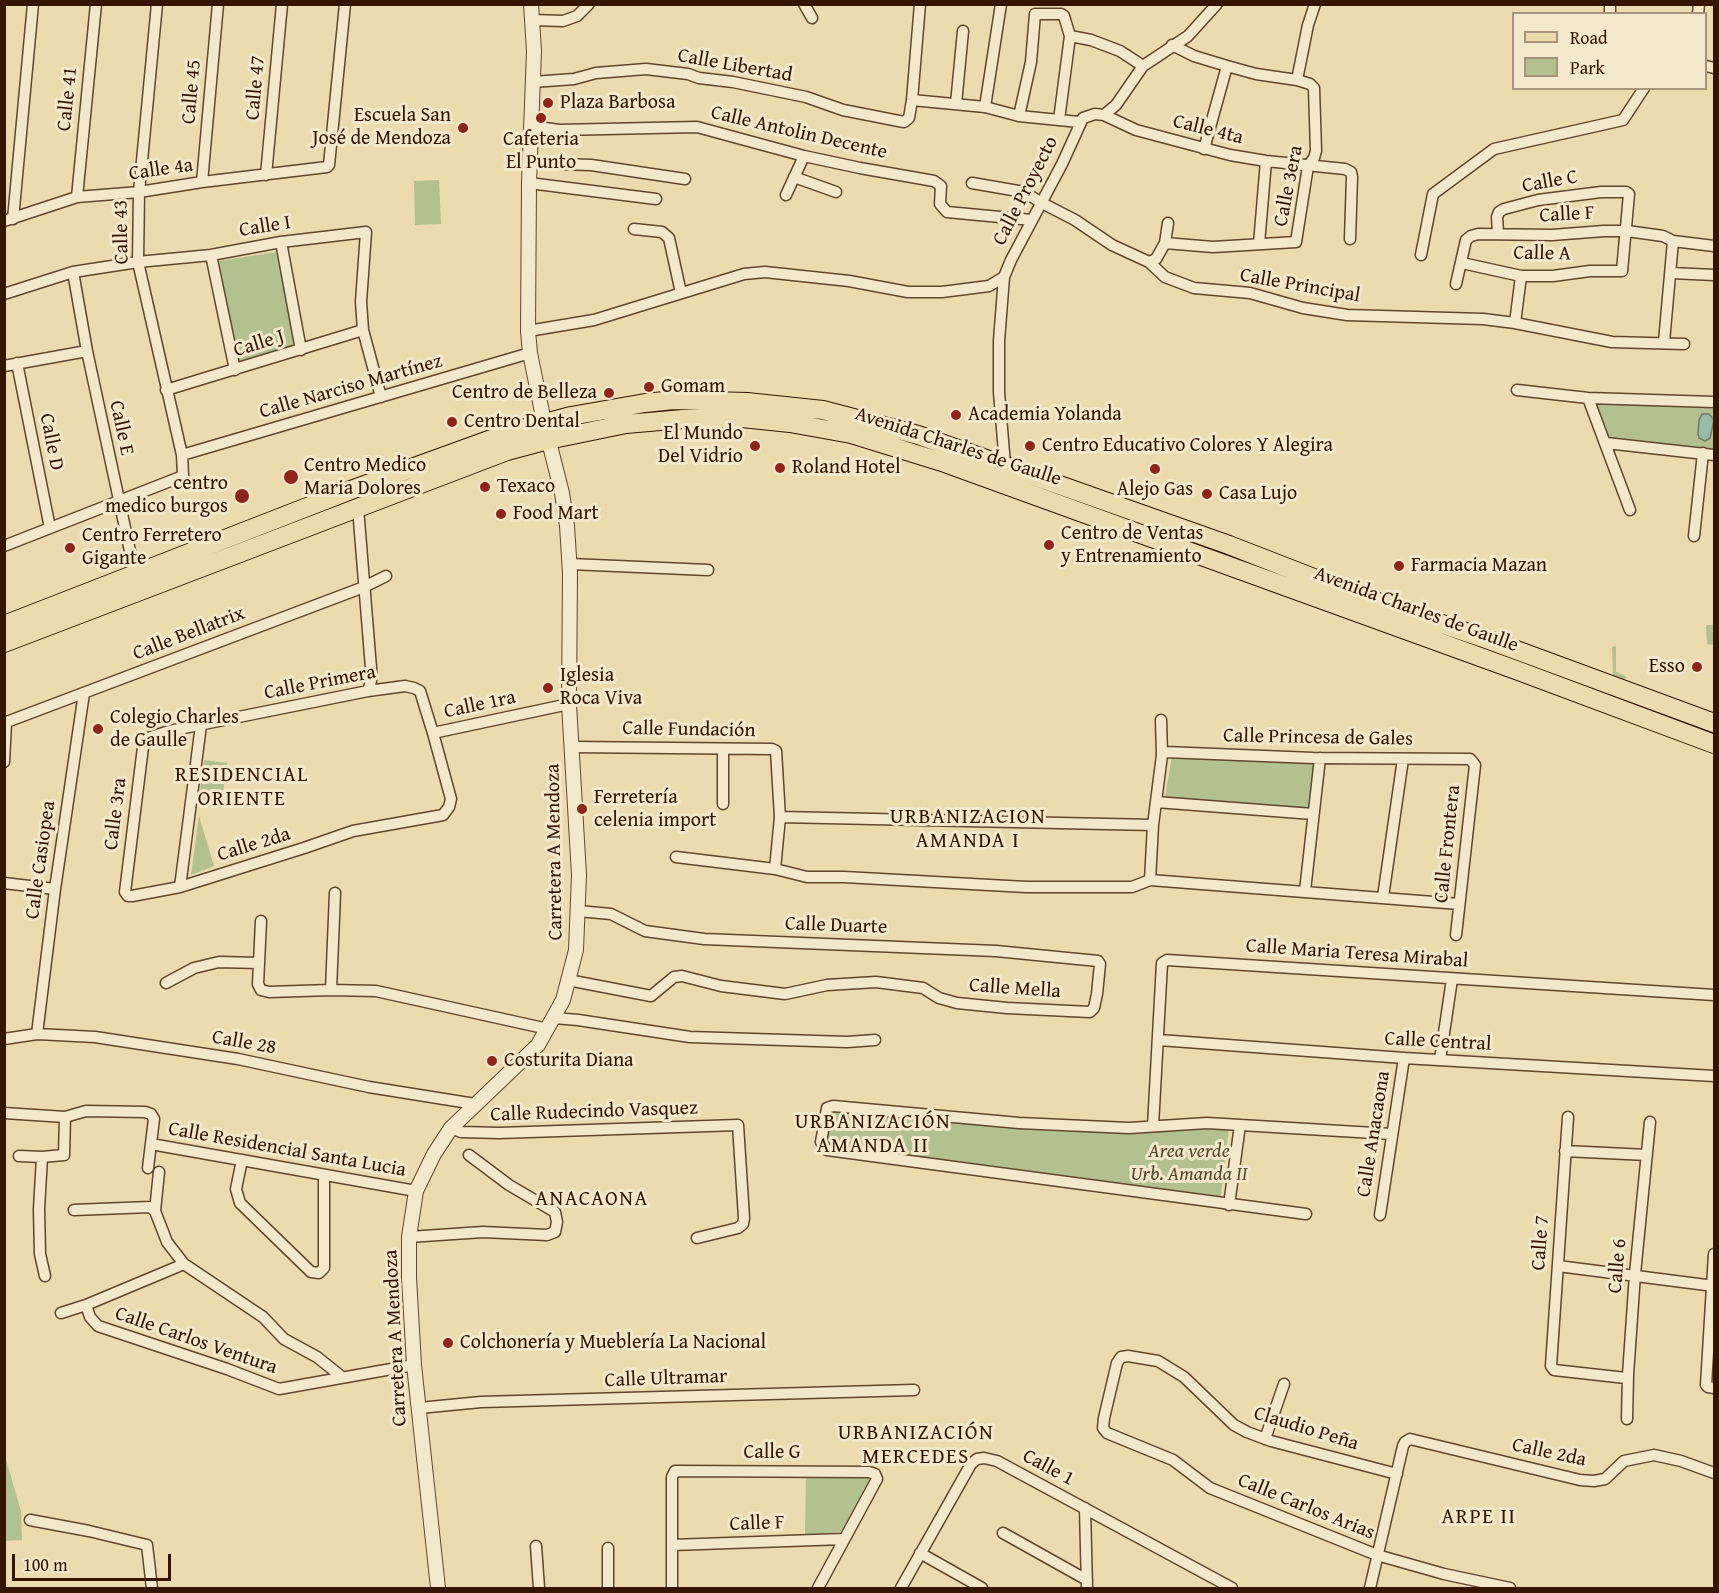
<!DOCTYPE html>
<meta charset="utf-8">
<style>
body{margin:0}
#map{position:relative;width:1719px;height:1593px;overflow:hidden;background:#ecdbaf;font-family:"Gentium Book Plus",serif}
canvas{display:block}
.frame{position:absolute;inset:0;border:6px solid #341502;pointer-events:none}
.legend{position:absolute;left:1512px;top:12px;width:195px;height:78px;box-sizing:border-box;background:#f3e8cb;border:2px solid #a7947b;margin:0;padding:8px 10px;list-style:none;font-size:18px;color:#341502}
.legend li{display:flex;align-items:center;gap:12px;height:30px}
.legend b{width:30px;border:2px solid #a7947b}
.scale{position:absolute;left:12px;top:1554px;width:159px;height:27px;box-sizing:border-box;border:3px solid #341502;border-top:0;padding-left:8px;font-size:18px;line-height:21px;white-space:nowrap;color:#341502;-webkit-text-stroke:4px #f3e8cb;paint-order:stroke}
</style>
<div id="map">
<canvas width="1719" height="1593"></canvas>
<div class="frame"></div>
<ul class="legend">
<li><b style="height:8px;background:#ecdbaf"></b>Road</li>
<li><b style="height:16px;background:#b2c18f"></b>Park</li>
</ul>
<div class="scale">100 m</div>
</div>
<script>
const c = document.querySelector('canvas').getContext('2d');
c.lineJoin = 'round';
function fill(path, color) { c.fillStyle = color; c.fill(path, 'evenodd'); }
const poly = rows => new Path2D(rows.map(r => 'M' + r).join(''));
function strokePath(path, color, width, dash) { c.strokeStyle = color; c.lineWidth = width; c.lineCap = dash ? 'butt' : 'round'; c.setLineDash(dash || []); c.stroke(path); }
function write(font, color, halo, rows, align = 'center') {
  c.font = font + ' "Gentium Book Plus",serif'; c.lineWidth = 6; c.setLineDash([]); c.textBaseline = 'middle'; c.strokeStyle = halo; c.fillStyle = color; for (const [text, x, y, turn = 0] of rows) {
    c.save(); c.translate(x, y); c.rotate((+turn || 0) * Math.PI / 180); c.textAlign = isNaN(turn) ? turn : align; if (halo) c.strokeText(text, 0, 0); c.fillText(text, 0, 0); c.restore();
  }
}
const green = poly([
 [439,180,441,224,415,225,414,181],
 [276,252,295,346,238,361,218,261],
 [1599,402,1714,407,1714,451,1608,439,1595,405],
 [1706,625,1714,625,1714,645,1707,644],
 [1616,646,1616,672,1626,676,1625,680,1613,675,1612,647],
 [1172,756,1315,761,1310,810,1165,797],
 [204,760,227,763,221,808,198,805],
 [199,816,214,866,191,875],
 [831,1109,995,1125,1128,1134,1229,1128,1220,1202,825,1145],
 [5,1456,21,1511,22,1540,5,1541],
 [806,1475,871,1476,841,1532,805,1535]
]);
const water = poly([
 [1702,414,1709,414,1714,420,1710,438,1705,441,1699,438,1698,434,1699,420,1702,414]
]);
const minor = poly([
 [804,4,812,18],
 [1610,4,1610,14],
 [1698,14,1699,4],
 [533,20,563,21,577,16,589,4],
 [1070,36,1091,40,1120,51,1143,66],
 [1172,45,1194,56,1227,66,1256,74,1297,80],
 [1706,66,1714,68],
 [533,82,574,79,596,73,646,69,688,74,699,78,733,82,806,97,843,110,904,122,909,118,912,100,920,4],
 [912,100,985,107,1019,116,1079,122],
 [956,104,963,31],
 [985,107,1001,4],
 [1104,115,1136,130,1230,155,1266,161,1345,169,1351,172,1352,177,1350,239],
 [1019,116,1031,62,1035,14,1061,14,1064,16,1070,36,1059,120],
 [531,126,559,130,697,127,804,156,860,168,934,181,941,186,940,204,947,212,1032,220],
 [1204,149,1227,66],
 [530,163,591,165,685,179],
 [266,175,282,4],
 [794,177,836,192],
 [202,182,218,4],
 [529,183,656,199],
 [972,183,1024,192,1042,203,1075,220,1112,245,1149,262,1165,277,1194,288,1250,293,1303,308,1347,315,1483,319,1515,323,1612,342,1684,344],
 [786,195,804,156],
 [77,197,96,4],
 [13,219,33,4],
 [4,221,77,197,139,192,202,182,327,167,329,165,345,4],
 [634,229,662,232,669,238,681,293],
 [281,242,301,350],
 [1165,243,1168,223],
 [1259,244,1266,161],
 [211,255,235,370],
 [1421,255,1433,194,1494,149,1623,120,1644,88],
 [1149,262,1156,259,1165,243,1213,247,1296,242,1308,166,1314,158,1316,151,1314,88,1310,84,1297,80,1308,25,1315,4],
 [1462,263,1521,276,1553,276,1590,271,1622,271,1629,194,1626,192,1601,192,1538,200,1504,209,1499,212,1497,217,1498,233],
 [73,272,87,351,136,579],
 [1671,273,1714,275],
 [1456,284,1466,240,1471,236,1478,234,1552,235,1604,231,1627,231,1663,236,1673,241,1714,246],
 [4,294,73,272,138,262,211,255,281,242,366,232,361,302,363,330,381,397],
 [1515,323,1521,276],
 [528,331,594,320,744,274,765,272,849,281,908,292,942,292,989,286,1004,277],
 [1664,342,1673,241],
 [17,363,50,528],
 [4,366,87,351],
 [166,390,363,330],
 [1517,390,1588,398,1714,402],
 [1588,398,1630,510],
 [1606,443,1714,455],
 [182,455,530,353],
 [1005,465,999,392,999,341,1004,277,1011,260,1062,164,1083,118,1095,114,1104,115,1116,105,1143,66,1188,36,1217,4],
 [358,508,371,668,371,681,368,691],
 [1694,536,1703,453],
 [4,546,183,476,182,455,138,262,139,192,157,4],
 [570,564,708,570],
 [405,686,414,688,420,691,433,733,451,799,449,807,443,815,353,831,304,848,180,887,132,896,128,896,125,892,143,747,148,738,169,731,368,691,405,686],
 [1161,720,1162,755],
 [4,723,364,587,386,576],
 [433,733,569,704],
 [572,747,772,749,776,751,780,817,775,869],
 [4,762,6,723],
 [1156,802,1313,814],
 [723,804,723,749],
 [780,817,1153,825],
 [676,857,775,869,807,877,844,877,1026,887,1132,887,1150,880,1459,904],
 [1150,880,1153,825,1162,755,1165,752,1313,758,1470,759,1475,765,1456,935],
 [4,883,55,889],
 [180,887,201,725],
 [1305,891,1320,758],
 [1383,897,1403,759],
 [261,921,258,984,261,990,269,992,331,990,376,991,548,1029],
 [568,980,651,996,674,977,682,976,721,986,785,994,827,985,876,982,923,988,939,998,957,1003,1007,1008,1090,1012,1094,1008,1097,994,1100,964,1098,961,996,951,704,939,645,931,611,914,578,911],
 [166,983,194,968,219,962,259,963],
 [331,990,335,893],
 [554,1018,578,1020,690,1037,847,1042,875,1040],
 [37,1034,55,889,84,693],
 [4,1039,37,1034,95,1037,238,1059,369,1087,475,1104],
 [1159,1040,1404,1058,1714,1076],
 [1440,1060,1452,979],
 [4,1113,65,1117,86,1111,145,1112,151,1114,154,1119,148,1168],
 [1568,1117,1551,1366,1554,1370,1626,1378,1628,1375,1635,1274,1650,1122],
 [1153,1126,1162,963,1167,960,1714,995],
 [451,1128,461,1132,499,1133,738,1125,744,1218,743,1224,738,1228,697,1238],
 [151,1144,416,1191],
 [1565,1151,1647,1155],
 [19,1156,42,1157,64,1155,65,1117],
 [42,1157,39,1209,40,1254,45,1276],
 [242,1160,236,1189,240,1203,311,1272,319,1273,324,1268,324,1175],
 [159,1172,155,1211,167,1242,184,1264,263,1317,284,1339,317,1357,342,1377],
 [1229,1205,1240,1125],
 [74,1210,150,1207,155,1211],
 [1306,1214,827,1150,821,1142,827,1108,833,1106,1019,1123,1129,1128,1207,1123,1391,1134],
 [1380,1215,1404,1058],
 [409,1237,483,1232,547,1235,555,1232,557,1222,555,1212,509,1185,469,1155],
 [1714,1254,1706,1385,1708,1387,1714,1388],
 [1558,1266,1714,1286],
 [86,1305,90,1317,98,1326,227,1369,279,1389,414,1365],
 [61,1313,86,1305,184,1264],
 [419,1408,481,1402,914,1390],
 [1627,1419,1628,1375],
 [1265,1439,1284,1384],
 [1397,1474,1271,1441,1247,1432,1234,1425,1184,1377,1158,1361,1128,1356,1121,1357,1117,1363,1104,1418,1103,1428,1107,1433,1173,1460,1210,1488,1377,1555,1444,1574,1510,1588],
 [1085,1508,1087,1588],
 [30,1520,89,1531,147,1545,152,1588],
 [1003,1533,1087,1580],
 [672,1545,844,1539],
 [536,1546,539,1588],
 [920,1553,982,1588],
 [608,1588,608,1548],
 [672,1588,672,1477,675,1471,869,1472,875,1474,877,1479,818,1588],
 [901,1588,971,1464,977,1459,984,1458,997,1461,1232,1588],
 [1370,1588,1403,1446,1405,1442,1410,1439,1580,1480,1594,1481,1605,1479,1624,1461,1654,1455,1681,1461,1714,1473]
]);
const tertiary = poly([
 [438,1588,414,1365,409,1278,409,1237,416,1191,434,1154,451,1128,538,1045,563,1000,576,950,579,875,569,704,570,573,567,526,562,493,544,422,530,353,528,331,529,183,534,51,531,4]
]);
const primary = poly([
 [4,625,351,490,511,432,571,416,645,403,674,400,747,402,823,410,918,435,1229,545,1360,596,1489,640,1714,723],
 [4,643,507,451,548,440,626,424,683,419,742,418,790,423,851,434,945,463,1516,670,1714,744]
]);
const markers = [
 [548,103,6,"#8f2418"],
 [541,118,6,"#8f2418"],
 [463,128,6,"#8f2418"],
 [649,387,6,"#8f2418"],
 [609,393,6,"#8f2418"],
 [956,415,6,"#8f2418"],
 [452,422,6,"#8f2418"],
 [755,446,6,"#8f2418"],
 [1030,446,6,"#8f2418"],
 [780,468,6,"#8f2418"],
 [1155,469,6,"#8f2418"],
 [291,477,8,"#8f2418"],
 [485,487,6,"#8f2418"],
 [1207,494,6,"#8f2418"],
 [242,496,8,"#8f2418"],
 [501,514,6,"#8f2418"],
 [1049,545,6,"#8f2418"],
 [70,548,6,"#8f2418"],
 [1399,566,6,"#8f2418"],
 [1697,667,6,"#8f2418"],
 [548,688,6,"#8f2418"],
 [98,729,6,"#8f2418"],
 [582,809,6,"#8f2418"],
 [492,1061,6,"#8f2418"],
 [448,1343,6,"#8f2418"]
];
const streetNames = [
 ["Calle Libertad",735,66,10],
 ["Calle 47",256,88,-85],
 ["Calle 45",192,92,-85],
 ["Calle 41",68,99,-84],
 ["Calle 4ta",1208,130,14],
 ["Calle Antolin Decente",799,133,13],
 ["Calle 4a",161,170,-8],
 ["Calle C",1550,182,-10],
 ["Calle 3era",1289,186,-79],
 ["Calle Proyecto",1026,191,-63],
 ["Calle F",1567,215,-3],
 ["Calle I",265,227,-9],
 ["Calle 43",122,232,-91],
 ["Calle A",1542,254,1],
 ["Calle Principal",1300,286,10],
 ["Calle J",259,344,-17],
 ["Calle Narciso Martínez",351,387,-16],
 ["Calle E",121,428,78],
 ["Calle D",51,442,79],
 ["Avenida Charles de Gaulle",958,447,18],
 ["Avenida Charles de Gaulle",1416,610,20],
 ["Calle Bellatrix",189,634,-21],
 ["Calle Primera",320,683,-11],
 ["Calle 1ra",480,705,-12],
 ["Calle Fundación",689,730,1],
 ["Calle Princesa de Gales",1318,738,1],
 ["Calle 3ra",116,814,-83],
 ["Calle Frontera",1448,844,-84],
 ["Calle 2da",254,845,-17],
 ["Carretera A Mendoza",555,852,-91],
 ["Calle Casiopea",41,860,-82],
 ["Calle Duarte",836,926,2],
 ["Calle Maria Teresa Mirabal",1357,954,4],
 ["Calle Mella",1015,989,4],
 ["Calle Central",1438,1042,3],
 ["Calle 28",244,1043,10],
 ["Calle Rudecindo Vasquez",594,1112,-2],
 ["Calle Anacaona",1374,1134,-81],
 ["Calle Residencial Santa Lucia",287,1150,10],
 ["Calle 7",1541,1243,-86],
 ["Calle 6",1618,1266,-85],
 ["Carretera A Mendoza",396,1338,-93],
 ["Calle Carlos Ventura",196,1341,19],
 ["Calle Ultramar",666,1379,-2],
 ["Claudio Peña",1306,1429,17],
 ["Calle G",772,1453],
 ["Calle 2da",1549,1453,12],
 ["Calle 1",1048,1468,28],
 ["Calle Carlos Arias",1306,1507,22],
 ["Calle F",757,1524,-2]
];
const poiNames = [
 ["Plaza Barbosa",560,103],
 ["Escuela San",451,116,"right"],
 ["José de Mendoza",451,139,"right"],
 ["Cafeteria",541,140,"center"],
 ["El Punto",541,163,"center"],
 ["Gomam",661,387],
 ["Centro de Belleza",597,393,"right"],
 ["Academia Yolanda",968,415],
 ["Centro Dental",464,422],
 ["El Mundo",743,434,"right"],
 ["Del Vidrio",743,457,"right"],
 ["Centro Educativo Colores Y Alegira",1042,446],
 ["Centro Medico",304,466],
 ["Maria Dolores",304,489],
 ["Roland Hotel",792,468],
 ["centro",228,484,"right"],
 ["medico burgos",228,507,"right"],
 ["Texaco",497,487],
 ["Alejo Gas",1155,490,"center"],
 ["Casa Lujo",1219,494],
 ["Food Mart",513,514],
 ["Centro de Ventas",1061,534],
 ["y Entrenamiento",1061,557],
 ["Centro Ferretero",82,536],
 ["Gigante",82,559],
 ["Farmacia Mazan",1411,566],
 ["Esso",1685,667,"right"],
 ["Iglesia",560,676],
 ["Roca Viva",560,699],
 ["Colegio Charles",110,718],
 ["de Gaulle",110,741],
 ["Ferretería",594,798],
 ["celenia import",594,821],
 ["Costurita Diana",504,1061],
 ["Colchonería y Mueblería La Nacional",460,1343]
];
const parkNames = [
 ["Area verde",1189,1152],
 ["Urb. Amanda II",1189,1175]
];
const neighbourhoodNames = [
 ["RESIDENCIAL",242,776],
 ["ORIENTE",242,800],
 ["URBANIZACION",968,818],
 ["AMANDA I",968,842],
 ["URBANIZACIÓN",873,1123],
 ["AMANDA II",873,1147],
 ["ANACAONA",592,1200],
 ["URBANIZACIÓN",916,1434],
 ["MERCEDES",916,1458],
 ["ARPE II",1479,1518]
];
fill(green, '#b2c18f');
fill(water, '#9ba');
strokePath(water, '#717967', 1.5);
strokePath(minor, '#62462d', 13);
strokePath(tertiary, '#62462d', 16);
strokePath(primary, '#341502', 20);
strokePath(minor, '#f3e8cb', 10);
strokePath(tertiary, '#f3e8cb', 14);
strokePath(primary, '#ecdbaf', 18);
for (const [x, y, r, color] of markers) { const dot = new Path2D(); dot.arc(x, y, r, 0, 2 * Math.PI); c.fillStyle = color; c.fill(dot); strokePath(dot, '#f3e8cb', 2); }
write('20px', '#341502', '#f3e8cb', streetNames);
write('20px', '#341502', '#f3e8cb', poiNames, 'left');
write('italic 20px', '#5a492c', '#f3e8cb', parkNames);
c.letterSpacing = '1.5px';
write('21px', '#341502', '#f3e8cb', neighbourhoodNames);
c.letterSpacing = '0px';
</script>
